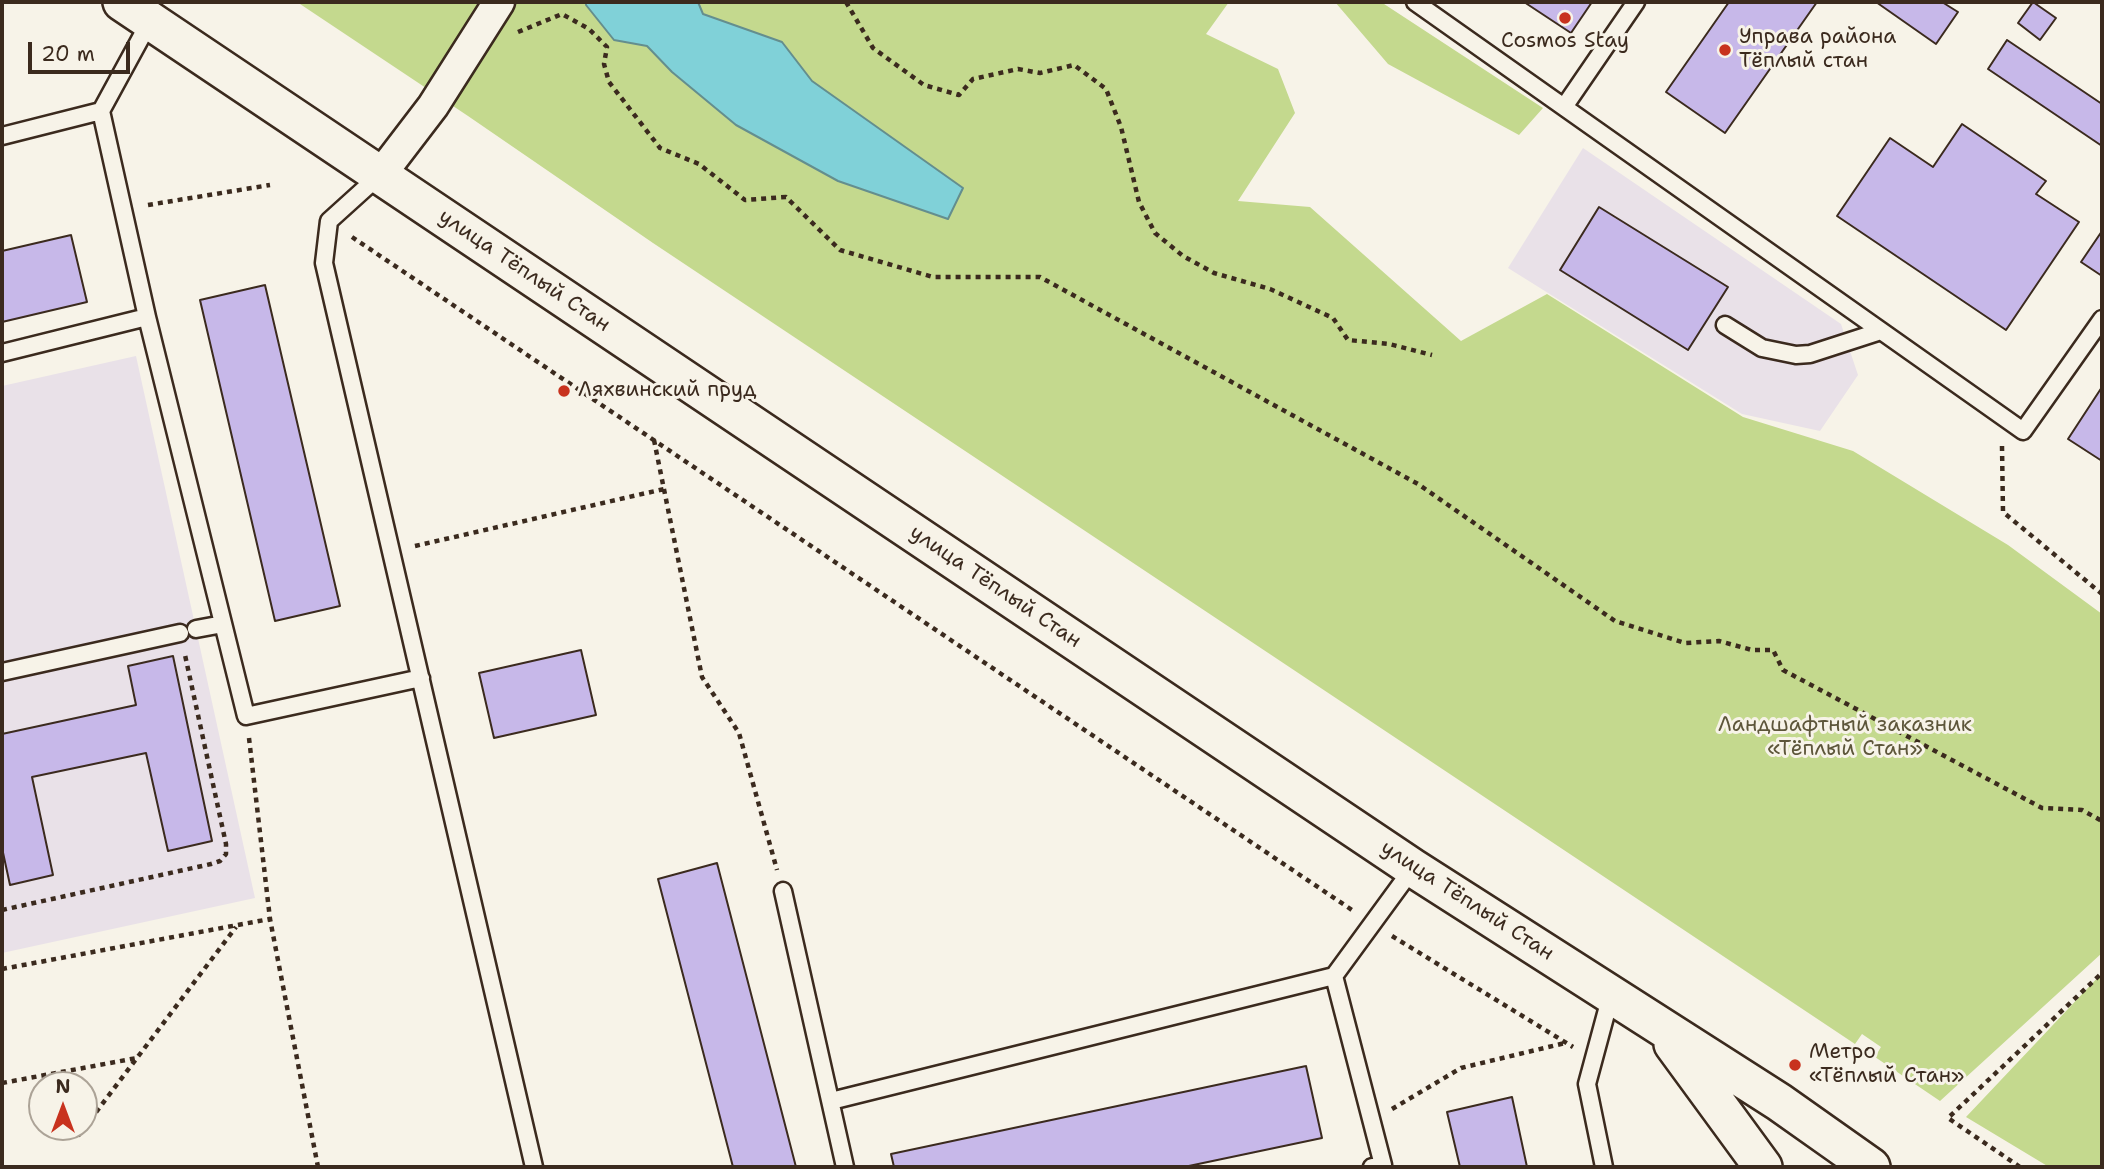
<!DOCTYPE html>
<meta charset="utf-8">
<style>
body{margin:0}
#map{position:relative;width:2104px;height:1169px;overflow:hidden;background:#f7f3e8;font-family:"Shantell Sans",sans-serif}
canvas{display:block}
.frame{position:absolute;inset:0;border:4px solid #3b2a1e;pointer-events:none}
.north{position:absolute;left:28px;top:1071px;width:70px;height:70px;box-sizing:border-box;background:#f7f3e8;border:2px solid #aca397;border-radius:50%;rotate:0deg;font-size:19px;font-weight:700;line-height:28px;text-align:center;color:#3b2a1e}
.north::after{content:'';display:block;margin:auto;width:24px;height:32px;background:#c8321e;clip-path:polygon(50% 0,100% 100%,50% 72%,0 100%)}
.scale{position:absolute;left:28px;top:42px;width:102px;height:32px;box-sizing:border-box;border:4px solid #3b2a1e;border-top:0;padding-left:9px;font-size:21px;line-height:24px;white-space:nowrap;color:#3b2a1e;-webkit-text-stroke:5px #f7f3e8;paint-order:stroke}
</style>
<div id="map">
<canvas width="2104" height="1169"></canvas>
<div class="frame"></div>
<div class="north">N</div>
<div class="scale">20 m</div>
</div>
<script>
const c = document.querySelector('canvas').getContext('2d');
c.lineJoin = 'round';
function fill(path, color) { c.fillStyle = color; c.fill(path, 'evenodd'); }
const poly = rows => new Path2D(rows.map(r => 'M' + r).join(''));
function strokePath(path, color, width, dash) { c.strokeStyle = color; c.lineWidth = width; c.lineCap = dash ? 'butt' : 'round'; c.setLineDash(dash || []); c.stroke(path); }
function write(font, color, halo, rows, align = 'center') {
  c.font = font + ' "Shantell Sans",sans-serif'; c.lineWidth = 6; c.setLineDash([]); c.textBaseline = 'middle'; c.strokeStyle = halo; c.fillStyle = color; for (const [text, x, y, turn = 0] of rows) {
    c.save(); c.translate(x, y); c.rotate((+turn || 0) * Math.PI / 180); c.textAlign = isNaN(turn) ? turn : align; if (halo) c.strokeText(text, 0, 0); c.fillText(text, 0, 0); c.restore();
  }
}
const built = poly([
 [1583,148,1841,324,1858,375,1820,431,1742,414,1508,268],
 [136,356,255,898,2,953,2,386]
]);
const green = poly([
 [297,2,1229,2,1206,34,1278,69,1295,113,1238,201,1310,207,1461,341,1547,294,1743,417,1853,451,2008,545,2102,614,2102,953,1940,1101,1875,1057,1881,1047,1862,1034,1855,1044,653,243,468,116],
 [1335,2,1381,2,1543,108,1519,135,1388,64],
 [2102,973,2102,1167,2049,1167,1966,1117]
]);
const water = poly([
 [586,2,698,2,703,14,782,42,812,81,963,188,948,219,838,181,736,125,672,72,647,46,614,40,586,5,586,2]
]);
const building = poly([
 [1524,2,1592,2,1571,33,1524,2],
 [1729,2,1817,2,1725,133,1666,92,1729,2],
 [1876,2,1942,2,1958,12,1936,44,1876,2],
 [2033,2,2056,18,2040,40,2018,23,2033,2],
 [2007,40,2102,104,2102,146,1988,69,2007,40],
 [1962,124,2046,181,2036,194,2079,222,2006,330,1837,216,1890,138,1933,167,1962,124],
 [1599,207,1728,287,1688,350,1560,270,1599,207],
 [2102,231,2102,276,2081,262,2102,231],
 [71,235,87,302,2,322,2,251,71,235],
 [265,285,340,606,275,621,200,300,265,285],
 [2102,387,2102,461,2068,439,2102,387],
 [581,650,596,715,494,738,479,673,581,650],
 [173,656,212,841,168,851,146,753,32,777,53,875,10,885,2,848,2,734,136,705,128,666,173,656],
 [717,863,796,1167,733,1167,658,879,717,863],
 [1306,1066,1322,1138,1184,1167,894,1167,891,1154,1306,1066],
 [1512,1097,1527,1167,1460,1167,1447,1112,1512,1097]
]);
const path = poly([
 [846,2,873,48,924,85,959,95,973,79,1018,69,1040,73,1074,65,1106,89,1121,127,1139,202,1155,233,1183,256,1214,273,1270,289,1333,318,1348,340,1389,344,1432,355],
 [518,32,562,14,589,29,607,47,604,64,609,82,660,148,699,164,745,200,786,197,840,250,933,277,1040,277,1418,484,1615,621,1685,643,1719,641,1752,650,1773,650,1783,670,2042,808,2082,810,2102,821],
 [148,205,270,185],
 [352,237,1352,910],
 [654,440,702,677,739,733,777,870],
 [2002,446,2003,512,2102,594],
 [415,546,664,489],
 [249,738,270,919,318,1167],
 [2,910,211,864,220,861,226,854,226,844,185,655],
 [1392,936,1573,1047],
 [2,969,270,919],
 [2,1083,137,1058],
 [1392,1109,1461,1068,1565,1043],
 [78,1136,236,927],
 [2020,1167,1948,1118,2102,973]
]);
const service = poly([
 [1415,2,2023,431,2102,319],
 [1564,107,1636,2],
 [101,111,150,21],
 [2,136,101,111,147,317,246,716,421,678],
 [381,174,329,221,324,263,534,1167],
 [1725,325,1762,348,1796,355,1810,354,1881,331],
 [2,353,147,317],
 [196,629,223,624],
 [2,672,180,633],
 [783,891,845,1167],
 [1334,976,1413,868],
 [831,1101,1334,976,1383,1165,1372,1167],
 [1604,1167,1587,1084,1611,995]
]);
const minor = poly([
 [381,174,433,106,499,2]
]);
const tertiary = poly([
 [122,2,1413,868,1779,1102,1871,1167],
 [1673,1044,1763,1167]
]);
const markers = [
 [1565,18,7,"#c8321e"],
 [1725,50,7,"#c8321e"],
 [564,391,7,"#c8321e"],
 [1795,1065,7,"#c8321e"]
];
const poiNames = [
 ["Управа района",1739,38],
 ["Тёплый стан",1739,62],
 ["Cosmos Stay",1565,42,"center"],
 ["Ляхвинский пруд",578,391],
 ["Метро",1809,1053],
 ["«Тёплый Стан»",1809,1077]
];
const streetNames = [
 ["улица Тёплый Стан",524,271,34],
 ["улица Тёплый Стан",995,587,34],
 ["улица Тёплый Стан",1467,901,33]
];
const parkNames = [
 ["Ландшафтный заказник",1845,726],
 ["«Тёплый Стан»",1845,750]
];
fill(built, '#e9e1e8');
fill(green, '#c4d98e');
fill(water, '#80d1d8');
strokePath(water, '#648e8e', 2);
fill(building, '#c7b8e9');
strokePath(building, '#3b2a1e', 2);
strokePath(service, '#3b2a1e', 21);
strokePath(minor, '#3b2a1e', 35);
strokePath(tertiary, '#3b2a1e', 42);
strokePath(path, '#3b2a1e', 4.5, [5, 5]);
strokePath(service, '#f7f3e8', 16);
strokePath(minor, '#f7f3e8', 30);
strokePath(tertiary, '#f7f3e8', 37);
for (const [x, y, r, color] of markers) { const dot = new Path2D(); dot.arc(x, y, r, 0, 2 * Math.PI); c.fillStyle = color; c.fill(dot); strokePath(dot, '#f7f3e8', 2.5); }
write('21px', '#3b2a1e', '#f7f3e8', poiNames, 'left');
write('21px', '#3b2a1e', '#f7f3e8', streetNames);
write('21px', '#5d563a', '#f7f3e8', parkNames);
</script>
